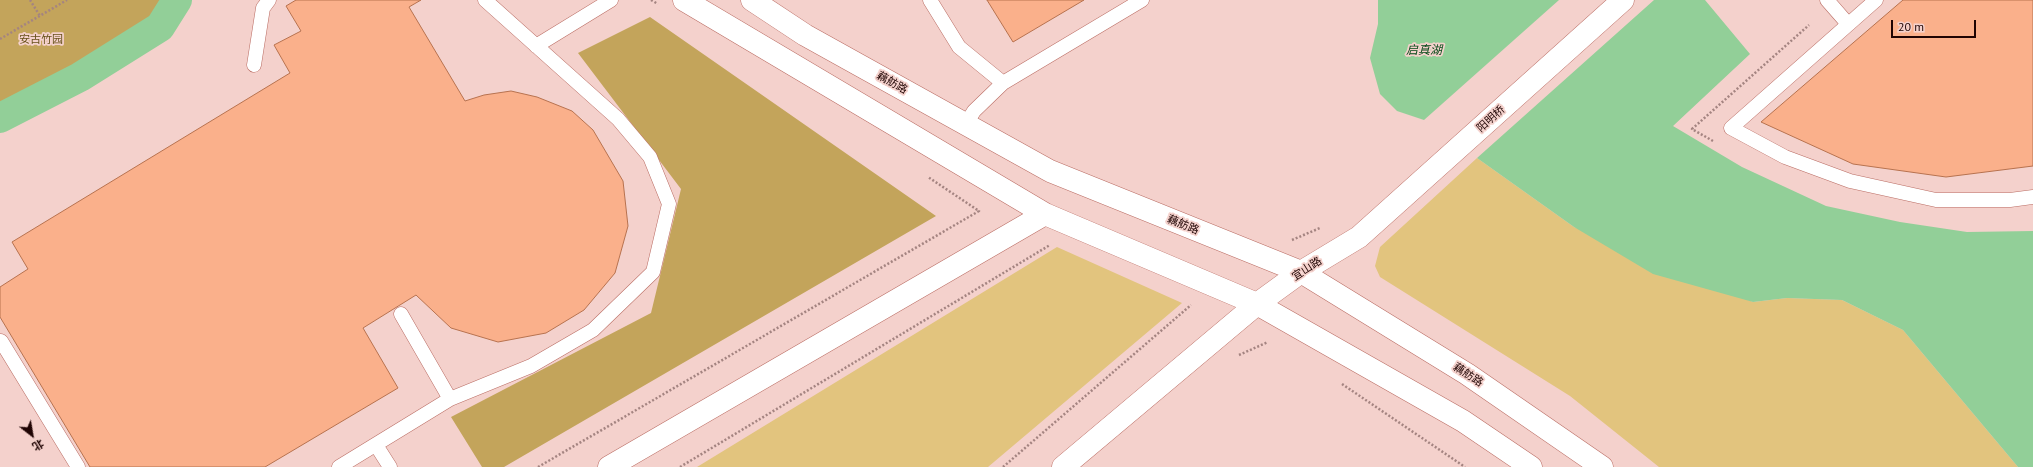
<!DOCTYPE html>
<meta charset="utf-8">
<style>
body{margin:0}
#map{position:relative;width:2033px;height:467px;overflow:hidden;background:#f4d1cc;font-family:"PT Sans","Noto Sans SC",sans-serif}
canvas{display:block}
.north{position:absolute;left:12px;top:415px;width:40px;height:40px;-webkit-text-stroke:3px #f4d1cc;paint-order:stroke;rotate:149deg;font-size:11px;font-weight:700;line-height:16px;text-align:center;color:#1f0403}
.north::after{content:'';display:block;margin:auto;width:14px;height:18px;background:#1f0403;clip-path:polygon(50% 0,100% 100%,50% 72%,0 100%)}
.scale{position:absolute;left:1891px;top:20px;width:85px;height:18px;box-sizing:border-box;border:2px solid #1f0403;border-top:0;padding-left:5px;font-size:12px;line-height:14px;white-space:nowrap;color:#1f0403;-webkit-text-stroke:3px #f4d1cc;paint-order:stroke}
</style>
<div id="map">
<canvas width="2033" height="467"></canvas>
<div class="north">北</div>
<div class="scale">20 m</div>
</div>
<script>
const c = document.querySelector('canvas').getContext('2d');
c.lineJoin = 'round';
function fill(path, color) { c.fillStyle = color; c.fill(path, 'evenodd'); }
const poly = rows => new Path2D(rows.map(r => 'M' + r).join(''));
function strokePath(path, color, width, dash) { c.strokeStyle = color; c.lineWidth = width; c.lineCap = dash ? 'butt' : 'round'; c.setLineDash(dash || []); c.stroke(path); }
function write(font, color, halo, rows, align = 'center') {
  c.font = font + ' "PT Sans","Noto Sans SC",sans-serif'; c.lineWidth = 3.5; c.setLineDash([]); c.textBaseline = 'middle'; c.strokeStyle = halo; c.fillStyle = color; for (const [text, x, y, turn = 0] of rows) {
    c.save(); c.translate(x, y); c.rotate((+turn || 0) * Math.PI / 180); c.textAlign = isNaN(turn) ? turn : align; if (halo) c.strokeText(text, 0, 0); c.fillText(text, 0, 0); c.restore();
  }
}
const green = poly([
 [1477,158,1574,227,1753,302,1787,298,1842,300,1903,330,2018,467,1659,467,1570,396,1380,277,1375,266,1380,247],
 [1057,247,1182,303,988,467,697,467]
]);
const forest = poly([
 [0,0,165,0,153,20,75,67,0,105],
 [650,17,936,216,504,467,482,467,451,417,651,313,681,189,578,53]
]);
const water = poly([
 [1378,0,1559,0,1424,120,1397,111,1380,94,1370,58,1378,24],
 [1654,0,1705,0,1750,54,1673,126,1742,167,1826,206,1900,222,1967,232,2033,231,2033,467,2018,467,1903,330,1842,300,1787,298,1753,302,1653,274,1574,227,1477,158]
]);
const canal = poly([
 [0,118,80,77,160,27,177,0]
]);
const building = poly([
 [296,0,421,0,409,7,465,101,484,95,511,91,537,97,572,111,593,130,623,181,628,226,615,273,584,310,546,333,498,342,451,328,416,295,363,328,398,388,265,467,90,467,0,317,0,287,28,269,12,242,290,73,274,45,301,31,286,6,296,0],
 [987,0,1084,0,1013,42,987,0],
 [1903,0,2033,0,2033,166,1946,177,1853,164,1761,122,1903,0]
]);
const path = poly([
 [30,0,40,16],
 [651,0,658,4],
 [0,39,67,0],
 [1713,141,1692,129,1809,25],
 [1292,240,1320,228],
 [1239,355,1268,342],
 [1342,384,1465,467],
 [538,467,979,211,928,177],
 [680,467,1050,245],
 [1003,467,1191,305]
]);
const lane = poly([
 [930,0,959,47,1003,83],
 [1827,0,1848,24],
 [1876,0,1731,128,1785,157,1850,181,1936,200,2010,200,2033,197],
 [536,46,611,0],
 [254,65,263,8,269,0],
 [966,124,974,111,1003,83,1142,0],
 [401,314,450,399],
 [1,341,78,467],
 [376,445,390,467],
 [339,467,450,399,531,366,593,330,653,272,669,204,650,157,618,119,485,0]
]);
const street = poly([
 [684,0,1045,214,1257,304,1463,421,1531,467],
 [752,0,805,35,1050,171,1301,272,1467,374,1602,467],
 [609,467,1045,214],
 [1063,467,1257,304,1301,272,1359,237,1623,0]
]);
const parkNames = [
 ["安古竹园",41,40]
];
const streetNames = [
 ["藕舫路",892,83,29],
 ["阳明桥",1491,119,-42],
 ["藕舫路",1183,225,22],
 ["宜山路",1307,269,-33],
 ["藕舫路",1468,375,33]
];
const waterNames = [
 ["启真湖",1424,51]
];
fill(green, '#e2c47e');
fill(forest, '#c3a45b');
fill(water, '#92cf98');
strokePath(canal, '#92cf98', 30);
fill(building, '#fab08b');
strokePath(building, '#b7724f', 1);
strokePath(lane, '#ba6d64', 15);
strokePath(street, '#ba6d64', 23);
strokePath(path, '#a48481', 2.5, [2, 2]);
strokePath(lane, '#fff', 14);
strokePath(street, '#fff', 22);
write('11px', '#665019', '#f4d1cc', parkNames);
write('11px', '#1f0403', '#f4d1cc', streetNames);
write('italic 12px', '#024816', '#f4d1cc', waterNames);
</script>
